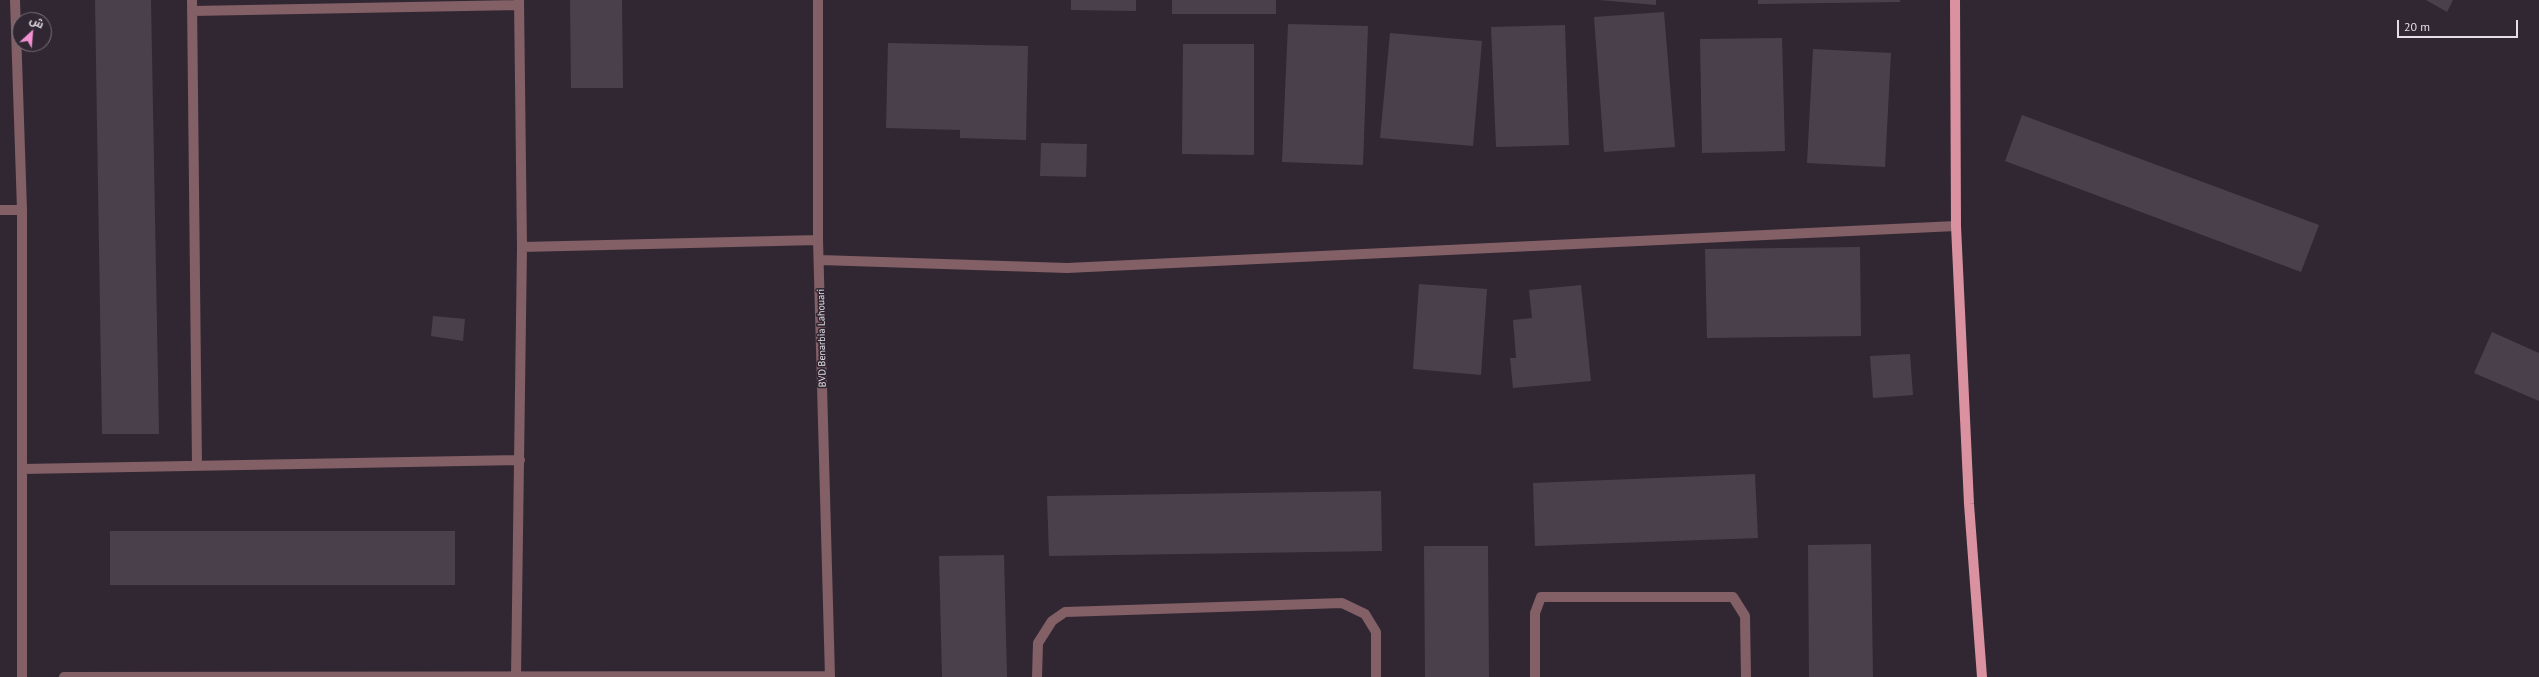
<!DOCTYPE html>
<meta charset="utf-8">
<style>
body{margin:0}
#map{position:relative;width:2539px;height:677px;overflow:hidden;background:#302733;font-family:"PT Sans",Cairo,sans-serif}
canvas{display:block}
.north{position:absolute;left:12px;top:12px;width:40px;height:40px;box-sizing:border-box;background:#302733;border:1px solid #78717b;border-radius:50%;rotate:26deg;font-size:11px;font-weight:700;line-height:16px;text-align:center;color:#e4dfe6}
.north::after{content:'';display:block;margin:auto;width:14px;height:18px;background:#f491d3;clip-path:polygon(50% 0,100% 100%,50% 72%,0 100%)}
.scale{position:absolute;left:2397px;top:20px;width:121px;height:18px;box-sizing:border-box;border:2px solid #e4dfe6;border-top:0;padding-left:5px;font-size:12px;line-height:14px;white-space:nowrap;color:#e4dfe6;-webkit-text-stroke:3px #302733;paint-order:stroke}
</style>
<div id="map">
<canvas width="2539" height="677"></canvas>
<div class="north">ش</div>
<div class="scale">20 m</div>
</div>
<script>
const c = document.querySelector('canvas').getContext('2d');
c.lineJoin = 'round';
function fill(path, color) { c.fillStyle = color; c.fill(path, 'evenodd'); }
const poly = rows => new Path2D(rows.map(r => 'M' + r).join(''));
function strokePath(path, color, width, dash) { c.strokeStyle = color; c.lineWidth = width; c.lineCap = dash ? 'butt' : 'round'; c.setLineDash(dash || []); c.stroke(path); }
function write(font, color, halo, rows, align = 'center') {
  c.font = font + ' "PT Sans",sans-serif'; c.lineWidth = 3.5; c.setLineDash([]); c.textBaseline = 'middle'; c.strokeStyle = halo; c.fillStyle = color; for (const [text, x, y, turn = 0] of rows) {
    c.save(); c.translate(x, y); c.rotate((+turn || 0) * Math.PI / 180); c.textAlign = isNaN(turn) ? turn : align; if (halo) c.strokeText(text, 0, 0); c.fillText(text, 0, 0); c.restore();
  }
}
const building = poly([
 [95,0,151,0,159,434,102,434],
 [570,0,622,0,623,88,571,88],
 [1071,0,1136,0,1136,11,1071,10],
 [1172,0,1276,0,1276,14,1172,14],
 [1599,0,1656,0,1656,5],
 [1758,0,1900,0,1900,2,1758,4],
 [2426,0,2453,0,2447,12],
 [1664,12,1675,147,1604,152,1594,17],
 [1288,24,1368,26,1363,165,1282,162],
 [1565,25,1569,145,1496,147,1491,27],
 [1390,33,1482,41,1473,146,1380,138],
 [1782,38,1785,151,1702,153,1700,39],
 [888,43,1028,46,1026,140,960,138,960,130,886,128],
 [1183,44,1254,44,1254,155,1182,154],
 [1813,49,1891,53,1885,167,1807,163],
 [2022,115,2319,225,2301,272,2005,161],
 [1041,143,1087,144,1086,177,1040,176],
 [1860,247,1861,336,1707,338,1705,249],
 [1419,284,1487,289,1481,375,1413,369],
 [1581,285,1591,381,1513,388,1510,358,1516,358,1513,320,1532,318,1529,290],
 [433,316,465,319,463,341,431,336],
 [2492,332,2539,353,2539,401,2474,373],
 [1910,354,1913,395,1873,398,1870,356],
 [1755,474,1758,538,1535,546,1533,483],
 [1381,491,1382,551,1049,556,1047,496],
 [110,531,455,531,455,585,110,585],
 [1871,544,1873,677,1809,677,1808,545],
 [1424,546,1488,546,1489,677,1425,677],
 [1004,555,1007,677,942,677,939,556]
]);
const minor = poly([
 [15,0,22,210,22,677],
 [192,0,197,466],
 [818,0,818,240,830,677],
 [192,11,519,5],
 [0,210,22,210],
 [522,247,818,240],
 [820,260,1067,268,1956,226],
 [22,469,520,460],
 [64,677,830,676],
 [516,677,522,247,519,0],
 [1037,677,1038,643,1052,621,1065,612,1342,603,1365,614,1376,632,1376,677],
 [1535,677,1535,613,1541,597,1733,597,1745,616,1746,677]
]);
const major = poly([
 [1955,0,1956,226,1969,504,1982,677]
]);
const streetNames = [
 ["BVD Benarbia Lahouari",822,338,-91]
];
fill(building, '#49404c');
strokePath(minor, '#835f66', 10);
strokePath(major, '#da91a0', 10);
write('10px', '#e4dfe6', '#302733', streetNames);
</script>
